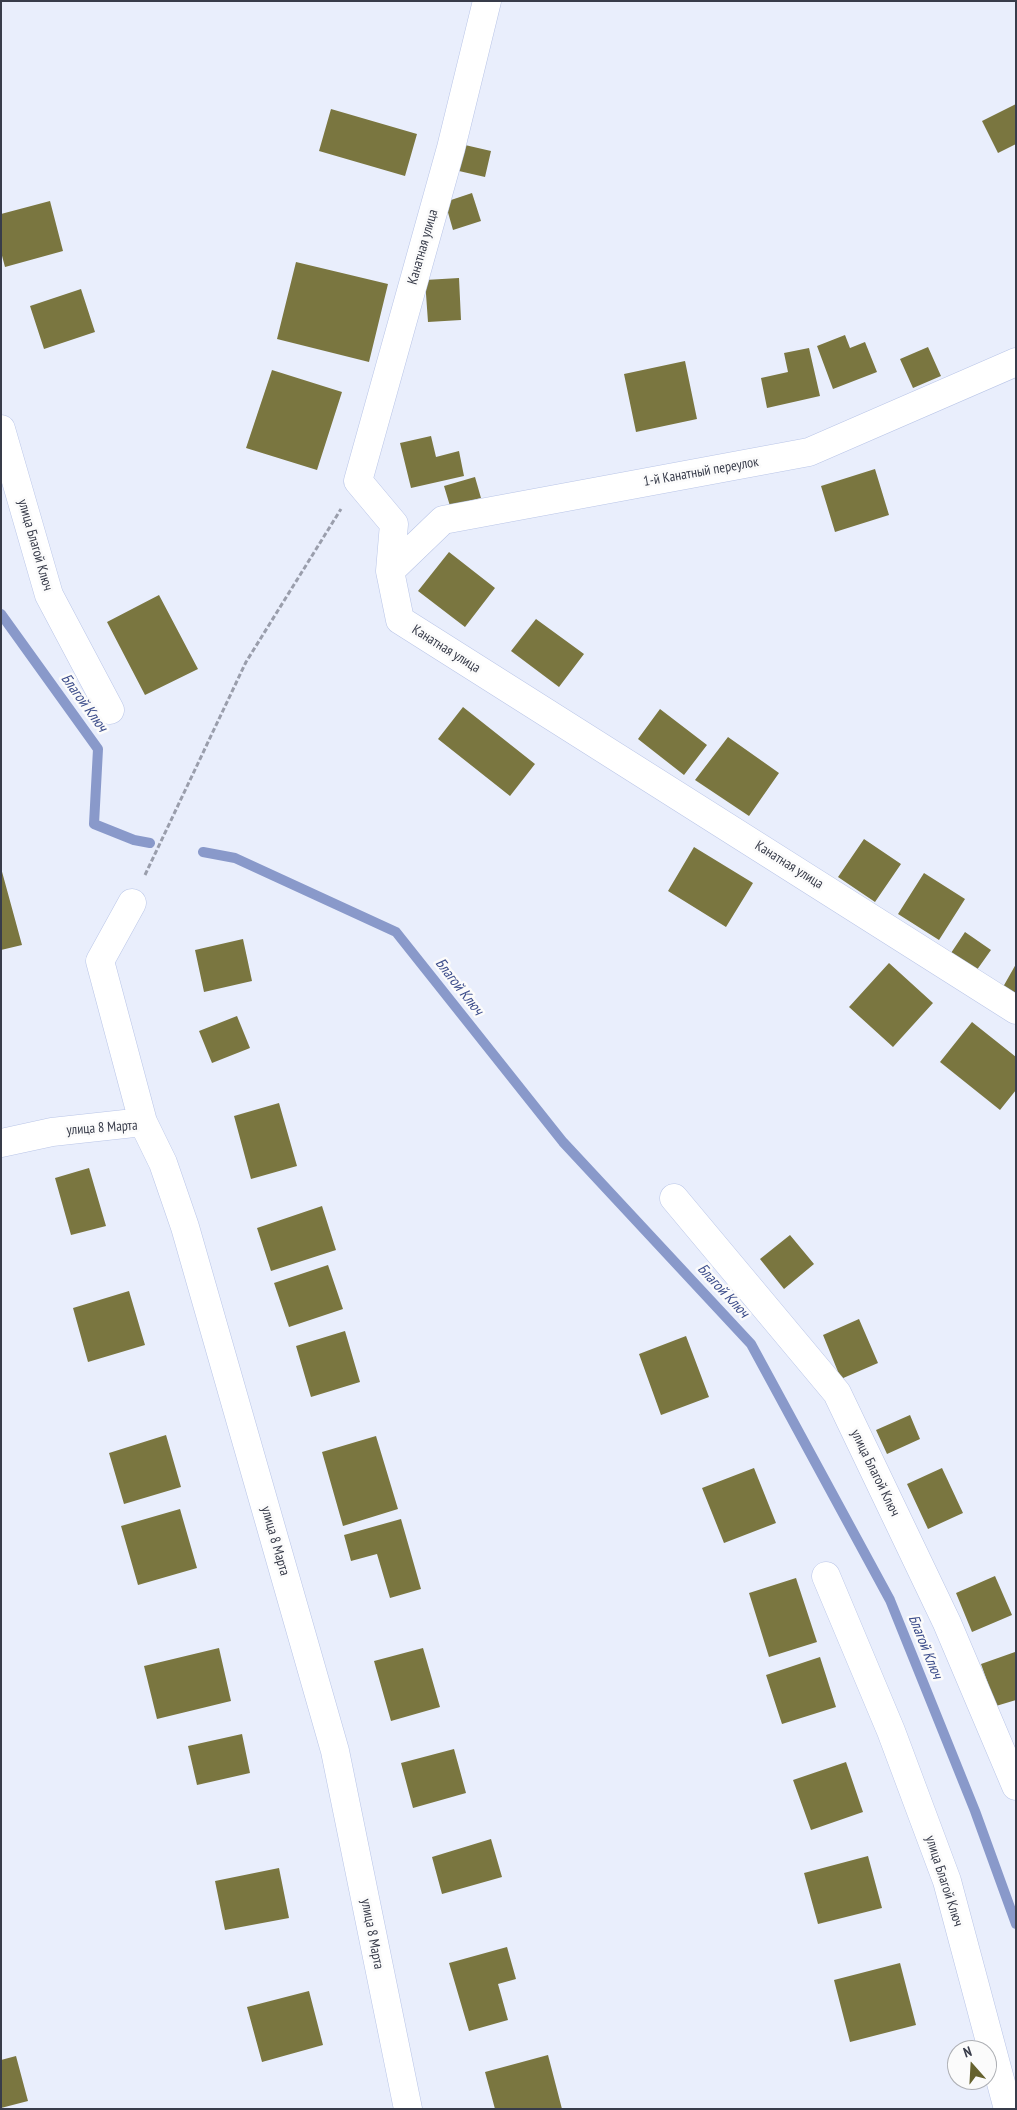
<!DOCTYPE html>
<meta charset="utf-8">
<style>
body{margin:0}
#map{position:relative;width:1017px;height:2110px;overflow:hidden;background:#e9eefc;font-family:"PT Sans Narrow",sans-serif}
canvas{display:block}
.frame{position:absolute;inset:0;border:2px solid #383c4a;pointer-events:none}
.north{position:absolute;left:947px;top:2040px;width:50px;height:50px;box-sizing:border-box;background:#fbfbfb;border:1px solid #adafb4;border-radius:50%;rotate:341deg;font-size:14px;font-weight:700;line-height:20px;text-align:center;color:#383c4a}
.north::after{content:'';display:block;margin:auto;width:18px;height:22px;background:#66622e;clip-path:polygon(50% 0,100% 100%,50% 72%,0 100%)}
</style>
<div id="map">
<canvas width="1017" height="2110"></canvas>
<div class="frame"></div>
<div class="north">N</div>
</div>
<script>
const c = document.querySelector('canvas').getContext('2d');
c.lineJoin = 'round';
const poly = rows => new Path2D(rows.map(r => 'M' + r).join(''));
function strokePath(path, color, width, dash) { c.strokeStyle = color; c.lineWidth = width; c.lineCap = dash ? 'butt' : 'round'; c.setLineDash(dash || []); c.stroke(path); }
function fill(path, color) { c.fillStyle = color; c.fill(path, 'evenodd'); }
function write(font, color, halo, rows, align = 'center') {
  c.font = font + ' "PT Sans Narrow",sans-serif'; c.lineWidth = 5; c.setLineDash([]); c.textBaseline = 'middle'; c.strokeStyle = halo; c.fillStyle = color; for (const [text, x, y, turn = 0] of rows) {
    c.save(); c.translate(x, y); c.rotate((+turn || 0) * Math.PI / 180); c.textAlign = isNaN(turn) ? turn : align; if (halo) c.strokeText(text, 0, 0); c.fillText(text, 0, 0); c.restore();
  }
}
const stream = poly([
 [1,614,98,749,94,824,134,840,150,843],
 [203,852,235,858,396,932,563,1142,751,1344,890,1600,975,1811,1016,1924]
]);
const building = poly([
 [1016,104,1016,144,998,153,982,121],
 [331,109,417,134,405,176,319,151],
 [465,145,491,151,485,177,459,171],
 [472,193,481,221,453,230,445,202],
 [50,201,63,251,5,267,1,252,1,214],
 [296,262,388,284,369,362,277,339],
 [459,278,461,320,428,322,425,280],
 [81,289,95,332,44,349,30,306],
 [845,335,850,348,865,342,877,372,833,389,817,346],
 [928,347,941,376,913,388,900,359],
 [809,348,820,396,767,408,761,378,788,372,784,353],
 [685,361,697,419,636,432,624,374],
 [272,370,342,392,317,470,246,448],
 [431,436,436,457,459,451,464,476,411,488,400,443],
 [875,469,889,515,835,532,821,486],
 [475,477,481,498,450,506,444,486],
 [449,552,495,588,465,627,418,591],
 [159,595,198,669,145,695,107,622],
 [536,619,584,654,559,687,511,651],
 [463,707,535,764,510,796,438,739],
 [660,709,707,745,684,775,638,739],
 [728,737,779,773,749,816,695,780],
 [864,839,901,864,875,902,838,877],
 [694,847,753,883,726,927,668,891],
 [1,868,22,945,1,950],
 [924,873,965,899,939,940,898,914],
 [965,932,991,950,974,974,949,956],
 [243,939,252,981,204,992,195,950],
 [889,963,933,1003,893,1047,849,1007],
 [1016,964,1016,994,1003,987],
 [237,1016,250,1048,212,1063,199,1031],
 [972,1022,1016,1057,1016,1090,1000,1110,940,1062],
 [279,1103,297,1166,251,1179,234,1116],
 [89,1168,106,1226,71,1235,55,1178],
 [322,1206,336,1250,271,1271,257,1228],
 [790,1235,814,1264,784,1289,760,1259],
 [328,1265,343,1309,289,1327,274,1283],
 [129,1291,145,1345,88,1362,73,1308],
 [859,1319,878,1363,841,1379,823,1335],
 [345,1331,360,1382,311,1397,296,1346],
 [686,1336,709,1397,661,1415,639,1354],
 [910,1415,920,1439,887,1454,876,1430],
 [166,1435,181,1487,124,1504,109,1453],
 [376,1436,398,1509,343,1526,322,1452],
 [754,1468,776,1523,724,1543,702,1488],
 [942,1468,963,1513,928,1529,907,1484],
 [180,1509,197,1568,138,1585,121,1526],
 [401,1519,421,1589,390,1598,377,1554,351,1561,344,1535],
 [995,1576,1012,1615,972,1632,956,1593],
 [796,1578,817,1642,769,1657,749,1593],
 [219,1648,231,1701,157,1719,144,1666],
 [423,1648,440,1707,391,1721,374,1661],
 [1015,1652,1016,1700,996,1706,981,1664],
 [820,1657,836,1707,782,1724,766,1675],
 [242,1734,250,1773,197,1785,188,1746],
 [454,1749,466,1793,413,1808,401,1763],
 [846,1762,863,1812,811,1830,793,1780],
 [491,1839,502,1877,442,1894,432,1857],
 [868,1856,882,1908,818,1924,804,1873],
 [279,1868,289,1918,225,1930,215,1881],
 [507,1947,516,1979,498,1984,508,2020,469,2031,449,1963],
 [900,1963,916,2025,850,2042,834,1980],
 [309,1991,323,2045,262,2062,247,2007],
 [548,2055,562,2109,495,2109,485,2072],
 [16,2056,28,2101,1,2108,1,2060]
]);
const path = poly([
 [145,875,246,662,341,509]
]);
const minor = poly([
 [487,1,451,148,358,481,394,524,390,571,400,620,1016,1010],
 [1,429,49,595,110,710],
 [390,571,443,520,809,452,1016,362],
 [132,903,100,961,143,1122,163,1163,185,1227,335,1751,408,2109],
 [1,1143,52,1132,143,1122],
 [674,1198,837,1393,947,1623,1016,1786],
 [826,1576,891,1731,947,1881,1008,2109]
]);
const streetNames = [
 ["Канатная улица",423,247,-74],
 ["1-й Канатный переулок",701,472,-10],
 ["улица Благой Ключ",35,545,74],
 ["Канатная улица",446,649,32],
 ["Канатная улица",789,865,32],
 ["улица 8 Марта",102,1128,-4],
 ["улица Благой Ключ",875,1473,64],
 ["улица 8 Марта",275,1541,74],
 ["улица Благой Ключ",944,1881,72],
 ["улица 8 Марта",372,1934,79]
];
const waterNames = [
 ["Благой Ключ",84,703,54],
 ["Благой Ключ",459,987,52],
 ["Благой Ключ",723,1291,47],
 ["Благой Ключ",925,1647,68]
];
strokePath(stream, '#8999ca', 10);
fill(building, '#7a7640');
strokePath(minor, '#b9c5e7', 29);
strokePath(path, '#9a9eac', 3, [5, 2.5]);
strokePath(minor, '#fff', 28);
write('14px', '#383c4a', '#fbfbfb', streetNames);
write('italic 15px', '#3b4c8a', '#fbfbfb', waterNames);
</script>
